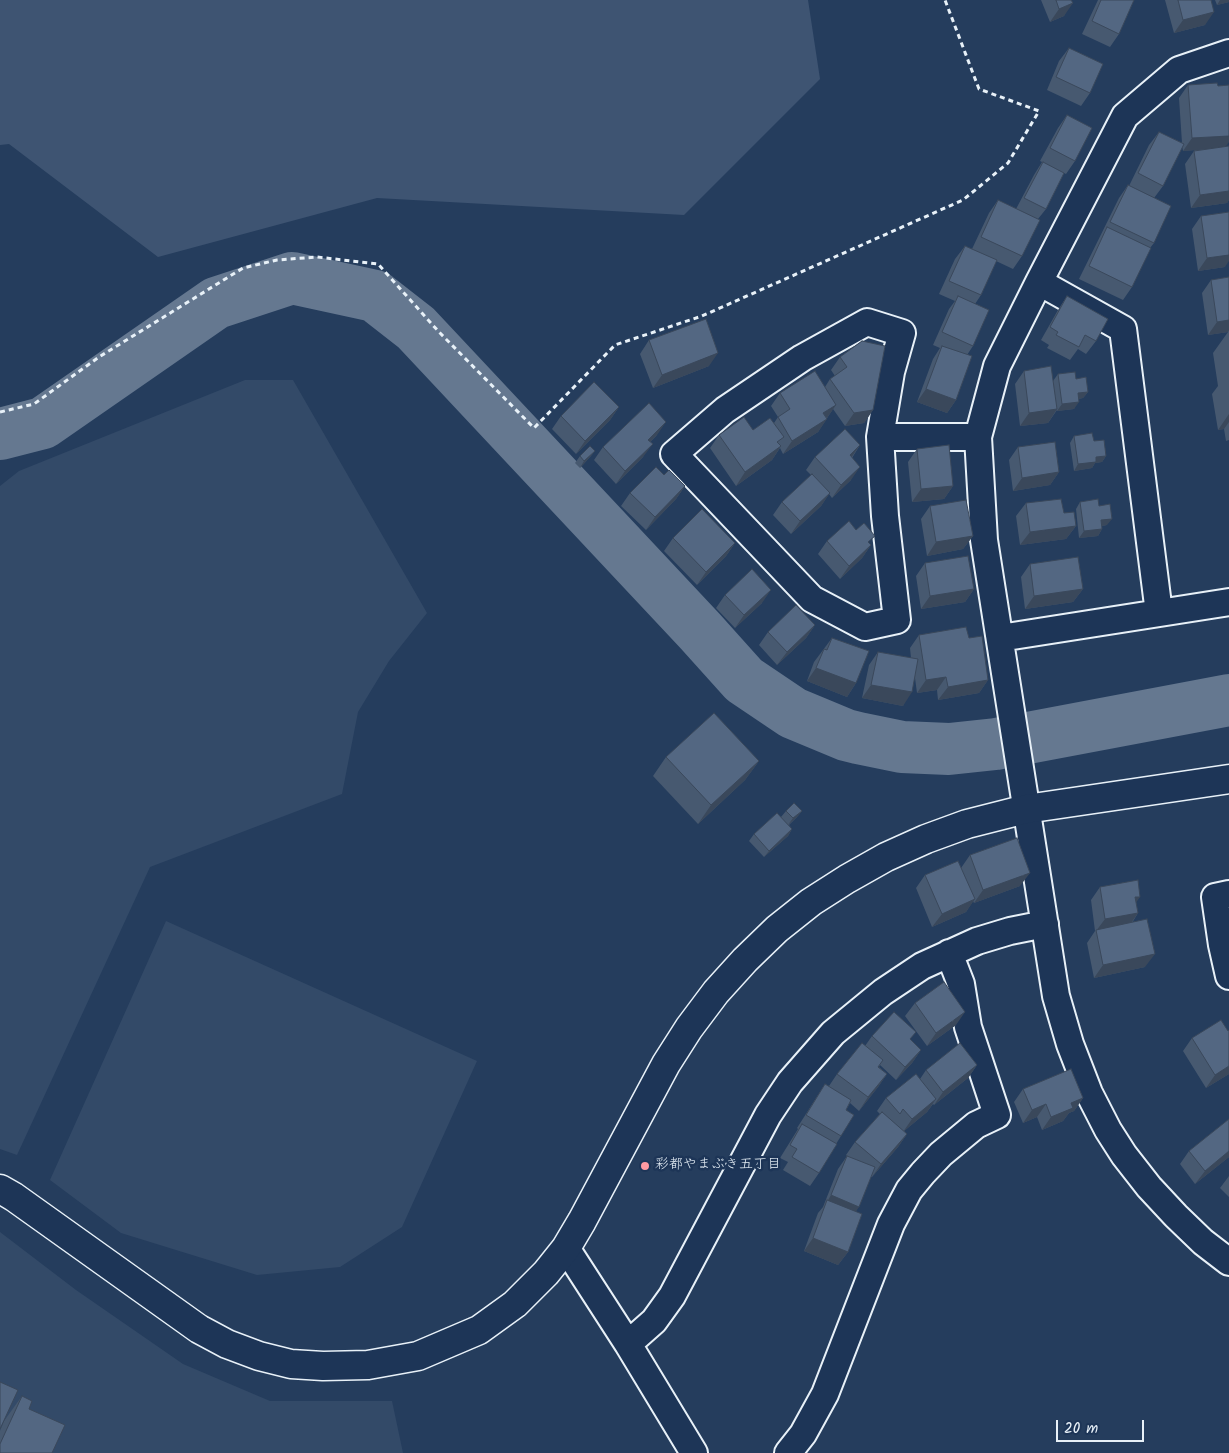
<!DOCTYPE html>
<meta charset="utf-8">
<style>
body{margin:0}
#map{position:relative;width:1229px;height:1453px;overflow:hidden;background:#253d5d;font-family:Kalam,sans-serif}
canvas{display:block}
.scale{position:absolute;left:1056px;top:1420px;width:88px;height:22px;box-sizing:border-box;border:2px solid #e8f1f8;border-top:0;padding-left:6px;font-size:15px;line-height:18px;white-space:nowrap;color:#e8f1f8;-webkit-text-stroke:4px #1d3557;paint-order:stroke}
</style>
<div id="map">
<canvas width="1229" height="1453"></canvas>
<div class="scale">20 m</div>
</div>
<script>
const c = document.querySelector('canvas').getContext('2d');
c.lineJoin = 'round';
function fill(path, color) { c.fillStyle = color; c.fill(path, 'evenodd'); }
const poly = rows => new Path2D(rows.map(r => 'M' + r).join(''));
function strokePath(path, color, width, dash) { c.strokeStyle = color; c.lineWidth = width; c.lineCap = dash ? 'butt' : 'round'; c.setLineDash(dash || []); c.stroke(path); }
function write(font, color, halo, rows, align = 'center') {
  c.font = font + ' Kalam,"Klee One",sans-serif'; c.lineWidth = 5; c.setLineDash([]); c.textBaseline = 'middle'; c.strokeStyle = halo; c.fillStyle = color; for (const [text, x, y, turn = 0] of rows) {
    c.save(); c.translate(x, y); c.rotate((+turn || 0) * Math.PI / 180); c.textAlign = isNaN(turn) ? turn : align; if (halo) c.strokeText(text, 0, 0); c.fillText(text, 0, 0); c.restore();
  }
}
const built = poly([
 [245,380,293,380,427,613,389,661,358,712,342,794,150,867,17,1155,0,1149,0,486,19,471],
 [166,921,477,1061,402,1227,340,1267,257,1275,121,1233,50,1180],
 [0,1232,76,1290,183,1364,270,1401,392,1401,403,1453,0,1453]
]);
const green = poly([
 [0,0,808,0,820,79,684,215,377,198,158,257,9,144,0,145]
]);
const river = poly([
 [0,434,43,423,216,303,292,278,375,296,416,328,700,631,744,680,793,713,846,735,858,738,902,747,949,749,996,744,1229,700]
]);
const path = poly([
 [0,412,34,404,99,357,243,268,277,260,317,257,378,264,439,332,534,428,615,345,702,316,963,200,1008,163,1039,111,979,89,945,0]
]);
const street = poly([
 [1229,53,1179,70,1125,116,1039,282,997,366,978,437,984,540,1056,996,1070,1044,1089,1093,1108,1130,1124,1155,1149,1187,1176,1216,1203,1242,1229,1262],
 [1039,282,1123,329,1159,613],
 [880,437,891,372,902,333,867,322,802,358,725,410,674,454,812,599,865,627,897,620,885,516,880,437,978,437],
 [1000,638,1229,602],
 [1229,894,1215,897,1222,945,1229,976],
 [566,1248,628,1344,694,1453],
 [628,1344,654,1321,672,1296,768,1115,790,1082,833,1033,883,992,922,966,977,941,1010,931,1045,924],
 [788,1453,803,1434,825,1394,891,1224,909,1190,923,1173,941,1154,976,1125,997,1115,968,1027,961,984,949,953]
]);
const secondary = poly([
 [0,1189,14,1197,199,1329,227,1344,259,1356,291,1364,323,1366,368,1365,418,1356,479,1330,515,1304,546,1273,566,1248,582,1221,666,1064,689,1028,716,992,745,960,777,929,811,902,847,879,886,857,926,839,967,824,1026,809,1229,779]
]);
const wall = poly([
 [1041,0,1071,0,1064,16,1050,22],
 [1098,0,1134,0,1119,34,1110,47,1082,34],
 [1165,0,1211,0,1205,25,1174,33],
 [1215,0,1229,0,1229,2,1217,5],
 [1069,48,1090,93,1081,106,1047,90,1059,61],
 [1188,85,1226,146,1229,146,1229,200,1227,203,1191,208,1185,164,1194,151,1195,150,1183,151,1182,146,1163,186,1154,198,1154,243,1150,248,1132,287,1123,300,1079,279,1119,198,1128,185,1129,186,1149,145,1159,132,1182,143,1179,98],
 [1067,115,1075,161,1066,174,1064,173,1046,209,1038,219,1022,256,1013,269,996,261,981,295,975,304,973,346,967,355,956,400,947,413,917,402,933,359,940,348,933,345,949,309,955,301,939,294,955,259,965,246,972,249,989,213,998,200,1016,209,1034,175,1042,162,1040,161,1058,128],
 [1201,216,1225,267,1198,271,1192,229],
 [1229,277,1229,440,1226,441,1224,429,1218,430,1212,394,1218,386,1213,353,1228,332,1208,335,1202,293,1211,280],
 [1067,296,1096,341,1086,354,1078,349,1070,360,1047,348,1049,345,1041,340,1058,310],
 [649,340,709,366,653,388,640,354],
 [862,341,873,410,864,423,845,426,833,409,818,432,783,454,780,448,772,460,736,486,710,448,719,435,753,430,774,423,778,417,771,406,780,393,825,387,830,379,835,376,831,370,840,357],
 [1024,371,1053,381,1058,374,1076,379,1088,392,1083,398,1078,399,1074,409,1057,411,1057,410,1048,423,1020,426,1015,384],
 [619,407,610,420,576,454,552,429,561,416],
 [657,435,650,442,643,457,616,484,594,460,603,447],
 [1074,436,1094,441,1106,456,1102,462,1095,463,1092,468,1074,471,1070,443],
 [860,445,852,458,851,480,832,498,829,494,821,506,791,534,773,515,782,502,811,475,806,470,815,457],
 [1018,447,1059,472,1050,485,1013,491,1009,460],
 [917,449,953,486,944,499,912,502,908,462],
 [595,451,590,457,580,468,575,463,580,456],
 [664,475,685,486,676,499,646,530,621,506,630,493],
 [1080,502,1099,506,1107,525,1102,526,1102,529,1098,536,1079,538,1076,509],
 [1026,503,1064,513,1076,526,1066,539,1020,545,1016,516],
 [930,506,973,536,963,549,927,556,921,519],
 [673,538,735,543,726,556,697,585,664,551],
 [827,541,870,544,871,545,862,558,840,579,818,554],
 [925,563,974,589,965,602,921,609,916,576],
 [1030,564,1083,589,1073,602,1025,609,1021,577],
 [725,595,762,603,735,628,716,608],
 [815,625,806,638,777,665,759,645,768,632],
 [919,635,969,638,988,680,979,693,938,700,937,690,917,693,915,678,903,706,862,698,869,665,878,652,911,658,910,648],
 [832,638,856,683,847,697,807,681,814,662],
 [666,757,759,761,745,780,698,824,653,776],
 [786,811,802,811,797,817,789,825,792,829,788,836,764,857,749,841,754,834,781,817],
 [970,855,1020,886,974,903,973,901,966,912,932,927,916,888,925,875,961,868],
 [1100,887,1136,903,1138,913,1132,923,1145,967,1094,978,1087,943,1095,931,1091,900],
 [915,1003,956,1025,927,1046,905,1016],
 [1229,1030,1229,1074,1206,1088,1183,1051,1192,1038],
 [872,1036,911,1040,921,1050,912,1063,896,1080,880,1065,879,1067,887,1074,878,1087,859,1111,850,1103,846,1110,841,1136,836,1144,819,1173,810,1186,783,1170,788,1162,780,1158,798,1129,797,1128,825,1084,829,1086,837,1074,865,1046],
 [977,1065,968,1078,934,1105,933,1104,927,1112,904,1131,907,1134,898,1147,872,1177,871,1177,856,1211,848,1252,838,1265,804,1251,818,1213,823,1207,838,1169,847,1156,846,1155,855,1142,880,1114,877,1111,886,1098,920,1079,926,1070],
 [1023,1089,1083,1098,1074,1111,1069,1113,1063,1121,1042,1130,1037,1117,1023,1123,1014,1102],
 [1229,1119,1229,1157,1195,1184,1180,1164,1189,1151],
 [1229,1176,1229,1197,1220,1188],
 [22,1396,29,1409,0,1453,0,1431,4,1421]
]);
const shadedWall = poly([
 [1220,0,1229,0,1229,2,1217,5],
 [1073,3,1064,16,1050,22,1059,9],
 [1214,12,1205,25,1174,33,1183,20],
 [1229,136,1229,142,1225,148,1183,151,1192,138],
 [1229,191,1229,200,1227,203,1191,208,1200,195],
 [1229,255,1229,261,1225,267,1198,271,1207,258],
 [1229,320,1229,330,1228,332,1208,335,1217,322],
 [718,353,709,366,653,388,662,375],
 [926,389,956,400,947,413,917,402],
 [1088,392,1083,398,1073,400,1078,393],
 [1079,402,1074,409,1057,411,1062,404],
 [836,405,827,418,823,413],
 [619,407,610,420,576,454,585,441],
 [1057,409,1048,423,1020,426,1029,413],
 [873,410,864,423,845,426,854,413],
 [1229,414,1229,422,1224,429,1218,430],
 [827,419,818,432,783,454,792,441],
 [666,422,657,435,639,453,648,440],
 [653,444,643,457,616,484,625,471],
 [860,445,851,458,850,455],
 [781,446,772,460,736,486,745,472],
 [595,451,590,457,580,468,584,461],
 [1106,456,1102,462,1095,463,1092,468,1074,471,1078,464,1096,457],
 [860,467,851,480,832,498,841,485],
 [1059,472,1050,485,1013,491,1022,478],
 [685,486,676,499,646,530,655,517],
 [953,486,944,499,912,502,921,489],
 [830,493,821,506,791,534,800,521],
 [1112,519,1107,525,1096,527,1101,520],
 [1076,526,1066,539,1020,545,1030,532],
 [1102,529,1098,536,1079,538,1084,531],
 [973,536,963,549,927,556,936,542],
 [735,543,726,556,697,585,706,572],
 [871,545,862,558,840,579,849,566],
 [974,589,965,602,921,609,930,596],
 [1083,589,1073,602,1025,609,1034,596],
 [771,590,762,603,735,628,744,615],
 [815,625,806,638,777,665,787,652],
 [816,668,856,683,847,697,807,681],
 [946,677,937,690,917,693,926,680],
 [988,680,979,693,938,700,948,687],
 [871,685,912,692,903,706,862,698],
 [759,761,745,780,698,824,711,805],
 [802,811,797,817,788,825,793,818],
 [792,829,788,836,764,857,769,851],
 [1030,873,1020,886,974,903,983,890],
 [1135,897,1140,897,1131,910],
 [975,899,966,912,932,927,942,914],
 [1138,913,1129,926,1096,931,1105,919],
 [1155,954,1145,967,1094,978,1103,965],
 [965,1012,956,1025,927,1046,936,1033],
 [921,1050,912,1063,896,1080,905,1067],
 [977,1065,968,1078,934,1105,943,1092],
 [1229,1066,1229,1074,1206,1088,1215,1075],
 [887,1074,878,1087,859,1111,868,1097],
 [1083,1098,1074,1111,1069,1113,1063,1121,1042,1130,1051,1117,1071,1103],
 [936,1099,927,1112,903,1132,912,1119],
 [1046,1104,1037,1117,1023,1123,1032,1110],
 [907,1134,898,1147,872,1177,881,1164],
 [1229,1151,1229,1157,1195,1184,1205,1171],
 [831,1195,859,1207,850,1220,827,1202],
 [813,1238,848,1252,838,1265,804,1251]
]);
const building = poly([
 [1056,0,1071,0,1073,3,1059,9,1056,0],
 [1101,0,1134,0,1119,34,1092,21,1101,0],
 [1178,0,1211,0,1214,12,1183,20,1178,0],
 [1069,48,1103,64,1090,93,1056,77,1069,48],
 [1217,83,1218,86,1229,85,1229,136,1192,138,1188,85,1217,83],
 [1067,115,1092,128,1075,161,1050,148,1067,115],
 [1159,132,1184,144,1163,186,1138,173,1159,132],
 [1229,146,1229,191,1200,195,1194,151,1229,146],
 [1043,162,1064,173,1046,209,1024,198,1043,162],
 [1128,185,1171,206,1154,243,1110,222,1128,185],
 [998,200,1040,220,1022,256,981,237,998,200],
 [1229,212,1229,255,1207,258,1201,216,1229,212],
 [1107,227,1151,248,1132,287,1089,266,1107,227],
 [965,246,997,260,981,295,949,281,965,246],
 [1229,277,1229,320,1217,322,1211,280,1229,277],
 [958,296,989,310,973,346,942,332,958,296],
 [1067,296,1108,319,1096,341,1085,335,1079,347,1056,335,1058,332,1050,327,1067,296],
 [706,319,718,353,662,375,649,340,706,319],
 [862,341,885,346,873,410,854,413,830,379,847,367,840,357,862,341],
 [942,346,972,356,956,400,926,389,942,346],
 [1051,366,1057,409,1029,413,1024,371,1051,366],
 [815,371,836,405,823,413,827,419,792,441,778,417,790,409,780,393,815,371],
 [1075,372,1076,379,1086,377,1088,392,1078,393,1079,402,1062,404,1058,374,1075,372],
 [594,382,619,407,585,441,561,416,594,382],
 [649,403,666,422,648,440,653,444,625,471,603,447,649,403],
 [744,417,753,430,770,418,784,437,777,442,781,446,745,472,719,435,744,417],
 [845,429,860,445,850,455,860,467,841,485,815,457,845,429],
 [1092,433,1094,441,1104,440,1106,456,1096,457,1096,462,1078,464,1074,436,1092,433],
 [1055,442,1059,472,1022,478,1018,447,1055,442],
 [949,445,953,486,921,489,917,449,949,445],
 [590,446,595,451,584,461,580,456,590,446],
 [656,467,664,475,669,470,685,486,655,517,630,493,656,467],
 [812,474,830,493,800,521,782,502,812,474],
 [1061,499,1064,513,1074,512,1076,526,1030,532,1026,503,1061,499],
 [1098,499,1099,506,1110,504,1112,519,1101,520,1102,529,1084,531,1080,502,1098,499],
 [966,500,973,536,936,542,930,506,966,500],
 [702,509,735,543,706,572,673,538,702,509],
 [849,521,856,530,864,523,875,536,868,542,871,545,849,566,827,541,849,521],
 [968,556,974,589,930,596,925,563,968,556],
 [1078,557,1083,589,1034,596,1030,564,1078,557],
 [752,569,771,590,744,615,725,595,752,569],
 [796,605,815,625,787,652,768,632,796,605],
 [966,627,969,638,982,636,988,680,948,687,946,677,926,680,919,635,966,627],
 [832,638,869,651,856,683,816,668,824,649,827,650,832,638],
 [878,652,918,659,912,692,871,685,878,652],
 [714,713,759,761,711,805,666,757,714,713],
 [794,803,802,811,793,818,786,811,794,803],
 [777,813,792,829,769,851,754,834,777,813],
 [1017,838,1030,873,983,890,970,855,1017,838],
 [958,861,975,899,942,914,925,875,958,861],
 [1138,880,1140,897,1135,897,1138,913,1105,919,1100,887,1138,880],
 [1147,919,1155,954,1103,965,1096,930,1147,919],
 [944,982,965,1012,936,1033,915,1003,944,982],
 [894,1012,916,1032,910,1039,921,1050,905,1067,872,1036,894,1012],
 [1221,1020,1228,1031,1229,1030,1229,1066,1215,1075,1192,1038,1221,1020],
 [862,1043,883,1060,878,1067,887,1074,868,1097,837,1074,862,1043],
 [960,1043,977,1065,943,1092,926,1070,960,1043],
 [1071,1069,1083,1098,1071,1103,1073,1108,1051,1117,1046,1104,1032,1110,1023,1089,1071,1069],
 [916,1074,936,1099,912,1119,903,1109,900,1114,886,1098,916,1074],
 [825,1084,851,1100,846,1110,854,1115,841,1136,806,1115,825,1084],
 [882,1112,907,1134,881,1164,855,1142,882,1112],
 [1229,1119,1229,1151,1205,1171,1189,1151,1229,1119],
 [802,1124,837,1144,819,1173,792,1157,797,1149,790,1145,802,1124],
 [847,1156,875,1167,859,1207,831,1195,847,1156],
 [827,1200,862,1214,848,1252,813,1238,827,1200],
 [0,1382,18,1390,0,1429,0,1382],
 [22,1396,32,1401,29,1409,65,1425,52,1453,0,1453,0,1444,22,1396]
]);
const markers = [
 [645,1166,5,"#ff9aa2"]
];
const poiNames = [
 ["彩都やまぶき五丁目",655,1166]
];
fill(built, '#334a68');
fill(green, '#3e5472');
strokePath(river, '#657890', 52);
strokePath(street, '#e8f1f8', 30);
strokePath(secondary, '#e8f1f8', 31);
strokePath(path, '#e8f1f8', 3, [5, 4]);
strokePath(street, '#1d3557', 26);
strokePath(secondary, '#1d3557', 28);
fill(wall, '#475970');
fill(shadedWall, '#3a485b');
fill(building, '#536782');
strokePath(building, '#3a485b', 1);
for (const [x, y, r, color] of markers) { const dot = new Path2D(); dot.arc(x, y, r, 0, 2 * Math.PI); c.fillStyle = color; c.fill(dot); strokePath(dot, '#1d3557', 2); }
write('14px', '#e8f1f8', '#1d3557', poiNames, 'left');
</script>
